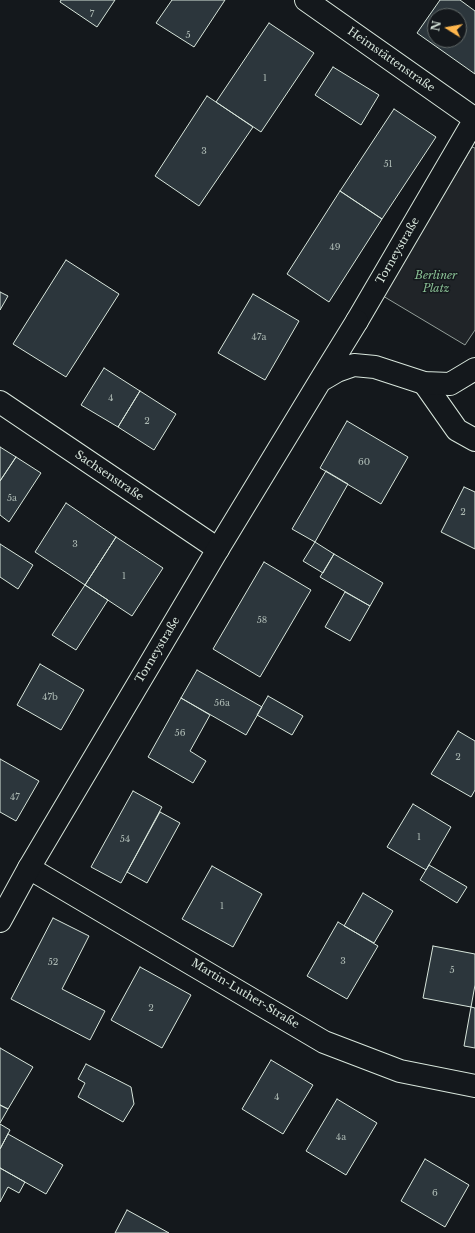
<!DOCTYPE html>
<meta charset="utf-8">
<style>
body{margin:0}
#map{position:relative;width:475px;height:1233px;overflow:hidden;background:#14181c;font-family:"Libre Baskerville",serif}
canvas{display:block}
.north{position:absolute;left:427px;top:8px;width:40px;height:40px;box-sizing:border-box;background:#14181c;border:1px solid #626a69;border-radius:50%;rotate:281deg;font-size:11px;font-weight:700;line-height:16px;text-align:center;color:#d8e6dc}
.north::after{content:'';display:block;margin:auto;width:14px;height:18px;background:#ffb74d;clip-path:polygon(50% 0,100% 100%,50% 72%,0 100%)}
</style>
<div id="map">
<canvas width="475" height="1233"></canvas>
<div class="north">N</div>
</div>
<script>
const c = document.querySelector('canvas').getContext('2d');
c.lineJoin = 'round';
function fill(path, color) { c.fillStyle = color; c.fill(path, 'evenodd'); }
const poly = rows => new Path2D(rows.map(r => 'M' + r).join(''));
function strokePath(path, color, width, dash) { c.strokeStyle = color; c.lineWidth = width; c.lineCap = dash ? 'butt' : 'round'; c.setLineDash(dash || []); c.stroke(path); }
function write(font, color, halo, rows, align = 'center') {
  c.font = font + ' "Libre Baskerville",serif'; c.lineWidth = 3; c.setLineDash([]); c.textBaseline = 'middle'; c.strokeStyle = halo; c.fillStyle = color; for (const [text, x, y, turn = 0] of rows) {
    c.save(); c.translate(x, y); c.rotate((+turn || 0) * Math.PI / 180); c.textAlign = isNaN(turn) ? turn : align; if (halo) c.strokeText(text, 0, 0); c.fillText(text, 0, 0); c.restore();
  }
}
const green = poly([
 [472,147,475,148,475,330,465,345,383,296,472,147]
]);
const building = poly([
 [61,0,115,0,97,27,60,2,61,0],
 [172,0,225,0,194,47,156,23,172,0],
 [440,0,460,0,475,11,475,74,417,33,440,0],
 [435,16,459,16,459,40,435,40,435,16],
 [269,23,314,53,261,132,216,102,269,23],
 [333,67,379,95,361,125,315,95,333,67],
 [207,96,253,127,199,206,155,176,207,96],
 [394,109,436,137,382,219,340,191,394,109],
 [340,191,382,219,329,302,287,274,340,191],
 [66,260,119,294,66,377,13,344,66,260],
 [0,292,8,296,0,310,0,292],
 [253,294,299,321,265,380,218,353,253,294],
 [104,368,140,391,118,427,81,405,104,368],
 [140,391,176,414,154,450,118,427,140,391],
 [347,421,408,457,381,504,320,468,347,421],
 [0,447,16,457,0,481,0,447],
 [16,457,41,473,9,522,0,515,0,481,16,457],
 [326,471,348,484,315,542,292,529,326,471],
 [464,487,475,492,475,549,441,532,464,487],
 [66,503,116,537,85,585,35,552,66,503],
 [116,537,163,568,132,616,85,585,116,537],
 [315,542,334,554,323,573,303,561,315,542],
 [0,544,33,565,18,589,0,577,0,544],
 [334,554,383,583,370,606,320,577,334,554],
 [264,562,311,590,260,677,213,649,264,562],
 [85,585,108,600,76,650,52,635,85,585],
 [345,592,370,606,350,641,325,627,345,592],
 [40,664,84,690,61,730,17,705,40,664],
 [197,670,262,707,246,735,181,698,197,670],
 [268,696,303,716,292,735,257,715,268,696],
 [181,698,210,715,190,751,206,761,193,783,148,757,181,698],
 [458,731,475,741,475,790,471,797,431,774,458,731],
 [0,759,39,781,16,821,0,812,0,759],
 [133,791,162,807,121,883,91,867,133,791],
 [413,804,451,827,426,870,387,847,413,804],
 [160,812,180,823,147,883,127,872,160,812],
 [429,865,467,887,457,903,420,880,429,865],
 [212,866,262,894,233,947,182,919,212,866],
 [363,893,393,911,374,943,344,926,363,893],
 [53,918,89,936,62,989,105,1011,90,1040,11,999,53,918],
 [338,922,378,946,347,999,307,976,338,922],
 [433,946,475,954,475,985,471,1007,423,998,433,946],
 [140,967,191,995,162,1048,111,1020,140,967],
 [471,1007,475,1008,475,1048,464,1046,471,1007],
 [0,1048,33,1067,8,1109,0,1105,0,1048],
 [271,1060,313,1085,283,1134,242,1109,271,1060],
 [86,1064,131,1087,134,1104,123,1122,78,1097,85,1083,78,1079,86,1064],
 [337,1099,377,1123,346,1175,306,1151,337,1099],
 [0,1105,8,1109,0,1123,0,1105],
 [0,1124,10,1130,0,1149,0,1124],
 [8,1134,63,1165,46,1194,0,1168,0,1149,8,1134],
 [425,1159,469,1185,445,1227,401,1201,425,1159],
 [0,1168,25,1182,19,1193,8,1187,0,1202,0,1168],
 [127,1210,169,1233,115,1233,127,1210]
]);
const street = poly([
 [306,0,475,119],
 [357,321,475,119],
 [424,383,457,430,475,440],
 [0,402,218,549],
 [29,868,324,1042,400,1071,475,1086]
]);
const secondary = poly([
 [320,381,337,371,354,365,375,367,424,383,450,384,475,369],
 [0,921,29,868,218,549,320,381,357,321]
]);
const numberNames = [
 ["7",92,14],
 ["5",188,35],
 ["1",265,78],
 ["3",204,151],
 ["51",388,164],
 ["49",335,247],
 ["47a",259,337],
 ["4",111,398],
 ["2",147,421],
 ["60",364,462],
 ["5a",12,498],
 ["2",463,512],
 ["3",75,544],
 ["1",124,576],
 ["58",262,620],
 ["47b",50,697],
 ["56a",222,703],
 ["56",180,733],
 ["2",458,757],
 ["47",15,797],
 ["1",419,837],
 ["54",125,839],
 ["1",222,906],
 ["3",343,961],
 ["52",53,962],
 ["5",452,970],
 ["2",151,1008],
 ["4",277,1097],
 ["4a",341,1137],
 ["6",435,1193]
];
const streetNames = [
 ["Heimstättenstraße",391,60,35],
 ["Torneystraße",398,251,-60],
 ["Sachsenstraße",109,476,34],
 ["Torneystraße",158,650,-59],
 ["Martin-Luther-Straße",245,994,31]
];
const parkNames = [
 ["Berliner",436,276],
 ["Platz",436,289]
];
fill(green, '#202428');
strokePath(green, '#939e99', 1);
fill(building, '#2c363c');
strokePath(building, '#d8e6dc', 1);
strokePath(street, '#d8e6dc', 24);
strokePath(secondary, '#d8e6dc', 24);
strokePath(street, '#14181c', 22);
strokePath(secondary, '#14181c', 22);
write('9px', '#adbab4', null, numberNames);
write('11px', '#d8e6dc', '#14181c', streetNames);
write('italic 11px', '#8ac095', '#14181c', parkNames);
</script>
